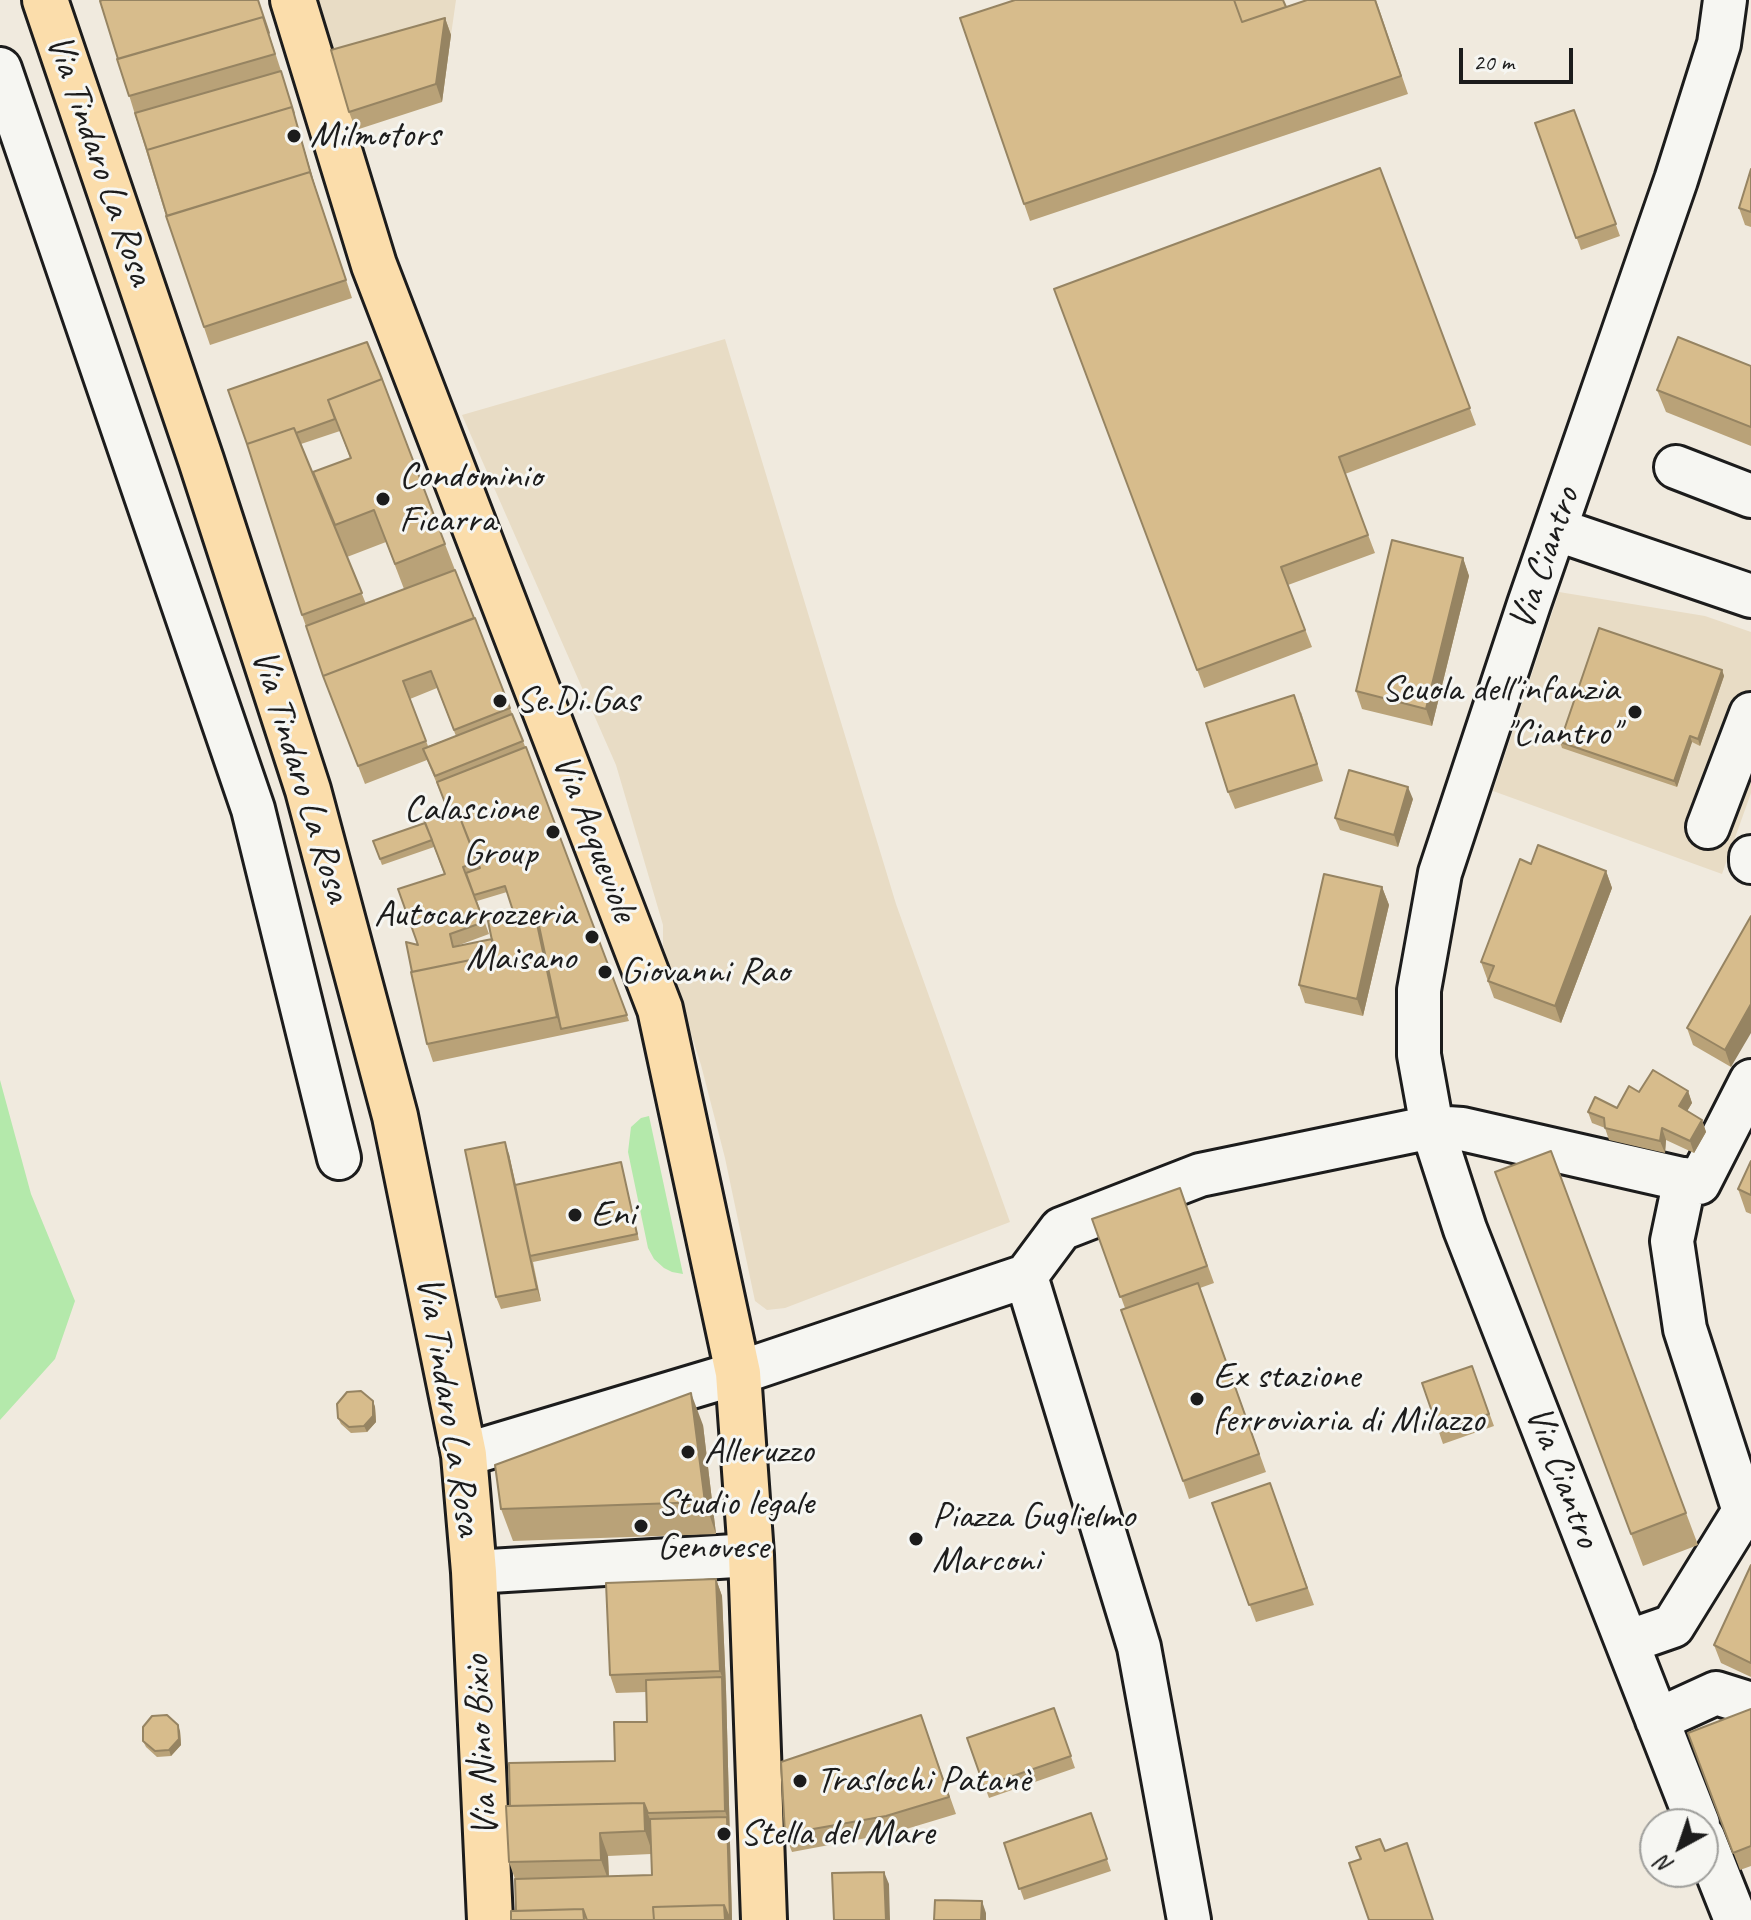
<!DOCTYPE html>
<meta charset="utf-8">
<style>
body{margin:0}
#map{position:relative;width:1751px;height:1920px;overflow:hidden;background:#f0eade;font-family:Caveat,sans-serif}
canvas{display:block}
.north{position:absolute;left:1639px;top:1808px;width:80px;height:80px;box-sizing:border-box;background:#f6f6f2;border:2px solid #9f9f9c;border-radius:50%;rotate:220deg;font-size:22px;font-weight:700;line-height:32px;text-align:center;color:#1c1c1c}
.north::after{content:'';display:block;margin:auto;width:28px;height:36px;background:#1c1c1c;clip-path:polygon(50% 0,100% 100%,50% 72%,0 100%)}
.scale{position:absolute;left:1459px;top:48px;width:114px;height:36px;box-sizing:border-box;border:4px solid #1c1c1c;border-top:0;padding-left:10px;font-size:24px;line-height:28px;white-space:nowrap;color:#1c1c1c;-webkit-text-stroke:6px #f6f6f2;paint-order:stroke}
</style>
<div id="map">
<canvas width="1751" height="1920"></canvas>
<div class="north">N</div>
<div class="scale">20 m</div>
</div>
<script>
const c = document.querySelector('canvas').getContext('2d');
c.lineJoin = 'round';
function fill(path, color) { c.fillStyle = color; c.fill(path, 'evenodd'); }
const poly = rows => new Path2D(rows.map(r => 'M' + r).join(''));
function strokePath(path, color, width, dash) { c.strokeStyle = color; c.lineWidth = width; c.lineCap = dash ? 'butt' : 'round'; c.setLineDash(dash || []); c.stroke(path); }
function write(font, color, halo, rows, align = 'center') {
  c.font = font + ' Caveat,sans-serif'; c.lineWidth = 6; c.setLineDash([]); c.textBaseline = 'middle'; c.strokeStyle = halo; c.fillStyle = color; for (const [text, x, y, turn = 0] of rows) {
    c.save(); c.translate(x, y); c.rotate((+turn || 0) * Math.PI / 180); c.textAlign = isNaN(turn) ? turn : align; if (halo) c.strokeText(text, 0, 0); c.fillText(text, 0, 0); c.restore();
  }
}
const built = poly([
 [315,0,456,0,451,35,337,68],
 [725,339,896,904,1010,1222,785,1308,767,1310,755,1301,725,1158,701,1065,663,946,663,925,616,765,462,415],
 [1559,592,1705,616,1751,632,1751,793,1722,874,1493,791]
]);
const green = poly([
 [0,1080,31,1194,75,1301,55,1359,0,1420],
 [649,1116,683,1274,672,1272,664,1268,654,1259,648,1248,628,1152,631,1127,641,1118]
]);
const minor = poly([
 [0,69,253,809,339,1158],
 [1676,467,1751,496],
 [1555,529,1751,596],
 [1708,827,1751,714],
 [1751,857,1751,862],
 [1026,1276,1061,1229,1200,1175,1432,1127,1462,1129,1699,1183,1751,1081],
 [464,1455,738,1373,1026,1276,1139,1647,1189,1920],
 [474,1572,751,1555],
 [1627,1642,1673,1626,1744,1511,1685,1329,1672,1241,1685,1179],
 [1657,1720,1716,1693,1751,1704],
 [1698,1824,1465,1229,1432,1127,1419,1055,1419,990,1440,873,1529,604,1676,180,1719,44,1725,0],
 [1703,1837,1736,1920]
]);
const major = poly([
 [45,0,201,460,308,790,395,1116,464,1455,474,1572,490,1920],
 [293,0,374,265,660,1009,738,1373,751,1555,764,1920]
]);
const wall = poly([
 [100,0,258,0,283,77,316,189,352,298,210,345,166,216],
 [1376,0,1408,94,1030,221,960,18,1286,7],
 [445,18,451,35,442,102,356,130,349,112],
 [1574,110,1620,236,1581,250,1535,123],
 [1380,168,1476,425,1345,474,1375,553,1288,585,1312,647,1204,688,1054,289],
 [1751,169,1751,227,1745,225,1739,208],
 [367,342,455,570,523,741,629,1021,433,1062,427,1044,418,945,444,874,434,847,382,865,373,841,425,823,447,808,427,760,365,784,330,694,302,615,247,444],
 [340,431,350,458,321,494,301,444],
 [386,542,404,589,366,604,347,557],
 [437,688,456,736,428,746,410,699],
 [507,892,515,917,492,939,454,947,489,934,477,901],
 [1751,366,1751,446,1666,412,1657,390],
 [1463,558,1469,576,1432,726,1362,709,1356,691],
 [1722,670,1724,676,1700,746,1692,742,1677,787,1562,748,1560,742],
 [1301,712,1323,781,1235,809,1228,792],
 [1413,799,1398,847,1340,830,1335,818],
 [1531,864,1606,871,1612,888,1561,1023,1494,998,1481,962],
 [1382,887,1389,905,1363,1016,1305,1003,1299,985],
 [1751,916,1731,1067,1693,1045,1687,1028],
 [1688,1091,1692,1103,1687,1111,1702,1120,1706,1132,1694,1153,1666,1140,1665,1153,1609,1140,1605,1128,1592,1123,1588,1112,1617,1108],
 [1551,1151,1698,1545,1643,1566,1495,1172],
 [509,1154,516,1185,621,1162,639,1240,533,1262,541,1301,501,1309,496,1297],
 [1180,1188,1214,1283,1200,1288,1266,1472,1189,1499,1125,1308,1092,1219],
 [1738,1189,1751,1195,1751,1214,1746,1212],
 [1472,1366,1494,1426,1443,1444,1422,1383],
 [373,1401,375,1407,376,1422,367,1432,351,1433,341,1424,338,1418],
 [703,1425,716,1534,513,1541,501,1509],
 [1270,1483,1314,1605,1256,1622,1212,1503],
 [1751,1565,1751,1677,1721,1663,1714,1645],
 [716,1579,722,1596,726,1689,732,1920,511,1920,516,1911,515,1879,509,1862,510,1806,615,1761,647,1722,646,1692,616,1693,610,1675],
 [651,1854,652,1875,609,1876,608,1856],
 [1054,1708,1075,1768,989,1798,967,1738],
 [1751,1709,1751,1866,1740,1870,1688,1733],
 [921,1715,956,1814,893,1833,792,1852,785,1834],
 [180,1731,181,1745,171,1756,157,1757,146,1747,143,1741],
 [1091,1813,1111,1871,1024,1900,1004,1843]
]);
const shadedWall = poly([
 [258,0,283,77,316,189,352,298,310,172,281,71],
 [445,18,451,35,442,102,436,84],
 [1463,558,1469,576,1432,726,1426,709],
 [1722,670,1724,676,1700,746,1698,739],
 [1690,736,1692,742,1677,787,1674,781],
 [1408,787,1413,799,1398,847,1394,835],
 [1606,871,1612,888,1561,1023,1555,1006],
 [1382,887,1389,905,1363,1016,1357,999],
 [534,910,541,927,561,1029,557,1017],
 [1751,1004,1751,1033,1731,1067,1725,1050],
 [1688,1091,1692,1103,1683,1118,1679,1106],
 [1702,1120,1706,1132,1694,1153,1690,1141],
 [1662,1128,1666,1140,1665,1153,1660,1141],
 [505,1142,509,1154,531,1256,530,1256,541,1301,537,1289],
 [691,1393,703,1425,716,1534,705,1502],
 [373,1401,375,1407,376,1422,367,1432,364,1426],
 [716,1579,722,1596,726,1689,732,1920,730,1920,727,1817,725,1811,722,1677,720,1671],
 [178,1725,180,1731,181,1745,171,1756,169,1750],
 [644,1803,652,1825,653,1854,645,1831],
 [600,1833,608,1856,609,1882,601,1860],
 [884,1872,889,1884,890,1920,886,1920],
 [982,1901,986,1913,986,1920,981,1920],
 [724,1905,730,1920,725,1920]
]);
const building = poly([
 [102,0,258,0,269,33,263,17,118,59,100,1,102,0],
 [1015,0,1234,0,1242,22,1307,0,1375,0,1401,76,1024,204,960,18,1015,0],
 [1234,0,1283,0,1286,7,1242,22,1234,0],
 [263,17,275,54,129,96,117,59,263,17],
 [445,18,436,84,349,112,331,50,445,18],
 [281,71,294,113,292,107,147,150,135,113,281,71],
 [292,107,312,178,310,172,167,216,147,150,292,107],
 [1574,110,1616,224,1576,238,1535,123,1574,110],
 [1380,168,1470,408,1339,457,1368,535,1281,567,1305,630,1197,670,1054,289,1380,168],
 [1751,169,1751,212,1739,208,1751,169],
 [310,172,346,280,204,327,166,216,310,172],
 [1678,337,1751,366,1751,427,1657,390,1678,337],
 [367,342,382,379,328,400,335,419,296,433,294,428,247,444,228,390,367,342],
 [382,379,445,544,395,564,374,510,335,525,313,472,351,458,328,400,382,379],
 [294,428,362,593,302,615,247,444,294,428],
 [1392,540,1463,558,1426,709,1356,691,1392,540],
 [455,570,474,618,323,676,306,626,455,570],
 [475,618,510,708,454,730,431,671,403,681,426,741,358,766,323,676,475,618],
 [1599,628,1722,670,1698,739,1690,736,1674,781,1560,742,1599,628],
 [1294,695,1317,764,1228,792,1206,723,1294,695],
 [512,714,523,741,435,776,423,749,512,714],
 [526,747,627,1015,561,1029,538,921,534,910,515,917,505,886,474,895,466,873,480,868,455,805,447,808,437,782,526,747],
 [1349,770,1408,787,1394,835,1335,818,1349,770],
 [455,805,477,862,463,867,484,922,450,934,453,947,492,939,495,955,412,972,406,942,418,945,398,889,445,874,423,817,455,805],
 [425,823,432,840,380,859,373,841,425,823],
 [1538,845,1606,871,1555,1006,1488,981,1494,966,1481,962,1520,859,1531,864,1538,845],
 [1324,874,1382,887,1357,999,1299,985,1324,874],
 [534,910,557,1017,427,1044,411,972,495,955,488,921,515,917,534,910],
 [1751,916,1751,1004,1725,1050,1687,1028,1751,916],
 [1653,1070,1688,1091,1679,1106,1702,1120,1690,1141,1662,1128,1660,1141,1605,1128,1604,1118,1588,1112,1595,1097,1617,1108,1629,1086,1639,1092,1653,1070],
 [505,1142,537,1289,496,1297,465,1150,505,1142],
 [1551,1151,1686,1513,1631,1534,1495,1172,1551,1151],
 [1751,1161,1751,1195,1738,1189,1751,1161],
 [621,1162,637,1234,530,1256,515,1185,621,1162],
 [1180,1188,1207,1266,1120,1297,1092,1219,1180,1188],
 [1198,1283,1259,1454,1183,1481,1121,1310,1198,1283],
 [1472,1366,1489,1414,1439,1432,1422,1383,1472,1366],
 [361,1391,373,1401,373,1416,364,1426,349,1427,338,1418,337,1404,347,1392,361,1391],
 [691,1393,705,1502,501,1509,495,1465,691,1393],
 [1270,1483,1307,1588,1249,1605,1212,1503,1270,1483],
 [1751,1565,1751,1663,1714,1645,1751,1565],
 [716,1579,720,1671,610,1675,606,1583,716,1579],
 [722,1677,725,1811,648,1813,644,1803,510,1806,509,1763,615,1761,614,1722,647,1722,646,1680,722,1677],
 [1054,1708,1071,1756,984,1786,967,1738,1054,1708],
 [1751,1709,1751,1846,1733,1853,1688,1733,1751,1709],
 [167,1715,178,1725,179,1739,169,1750,155,1751,143,1741,143,1727,152,1716,167,1715],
 [921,1715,949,1797,886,1816,785,1834,781,1762,921,1715],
 [644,1803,645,1831,600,1833,601,1860,509,1862,506,1806,644,1803],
 [1091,1813,1107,1859,1019,1889,1004,1843,1091,1813],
 [727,1817,730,1920,724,1905,653,1907,654,1920,587,1920,583,1909,516,1911,515,1879,652,1875,650,1819,727,1817],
 [1380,1839,1385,1851,1407,1843,1433,1920,1369,1920,1349,1863,1361,1859,1356,1847,1380,1839],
 [884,1872,886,1920,834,1920,832,1873,884,1872],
 [935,1900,982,1901,981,1920,934,1920,935,1900],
 [724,1905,725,1920,654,1920,653,1907,724,1905],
 [583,1909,584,1920,511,1920,511,1911,583,1909]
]);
const markers = [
 [294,136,8,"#1c1c1c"],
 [383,499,8,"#1c1c1c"],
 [500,701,8,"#1c1c1c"],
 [1635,712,8,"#1c1c1c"],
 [553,832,8,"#1c1c1c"],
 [592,937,8,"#1c1c1c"],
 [605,972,8,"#1c1c1c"],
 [575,1215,8,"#1c1c1c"],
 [1197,1399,8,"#1c1c1c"],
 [688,1452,8,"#1c1c1c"],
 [641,1526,8,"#1c1c1c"],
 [916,1539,8,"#1c1c1c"],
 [800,1781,8,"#1c1c1c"],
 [724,1834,8,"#1c1c1c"]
];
const poiNames = [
 ["Milmotors",310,136],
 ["Condominio",399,477],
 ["Ficarra",399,521],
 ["Scuola dell'infanzia",1619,690,"right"],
 ["\"Ciantro\"",1619,734,"right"],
 ["Se.Di.Gas",516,701],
 ["Calascione",537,810,"right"],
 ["Group",537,854,"right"],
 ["Autocarrozzeria",576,915,"right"],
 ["Maisano",576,959,"right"],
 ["Giovanni Rao",621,972],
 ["Eni",591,1215],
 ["Ex stazione",1213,1377],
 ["ferroviaria di Milazzo",1213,1421],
 ["Alleruzzo",704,1452],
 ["Studio legale",657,1504],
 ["Genovese",657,1548],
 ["Piazza Guglielmo",932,1517],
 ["Marconi",932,1561],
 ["Traslochi Patanè",816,1781],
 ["Stella del Mare",740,1834]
];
const streetNames = [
 ["Via Tindaro La Rosa",99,160,71],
 ["Via Ciantro",1545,559,-71],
 ["Via Tindaro La Rosa",300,776,73],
 ["Via Acqueviole",594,838,69],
 ["Via Tindaro La Rosa",448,1406,81],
 ["Via Ciantro",1562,1477,69],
 ["Via Nino Bixio",482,1746,-93]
];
fill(built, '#e8dcc5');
fill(green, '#b4e9ab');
strokePath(minor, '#1c1c1c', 48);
strokePath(major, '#1c1c1c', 50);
strokePath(minor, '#f6f6f2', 42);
strokePath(major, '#fbddab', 44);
fill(wall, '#b9a278');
fill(shadedWall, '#968462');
fill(building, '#d7bc8c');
strokePath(building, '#968462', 2);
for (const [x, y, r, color] of markers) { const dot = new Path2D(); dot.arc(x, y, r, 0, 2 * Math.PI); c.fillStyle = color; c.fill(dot); strokePath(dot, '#f6f6f2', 3); }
write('38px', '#1c1c1c', '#f6f6f2', poiNames, 'left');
write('38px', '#1c1c1c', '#f6f6f2', streetNames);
</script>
